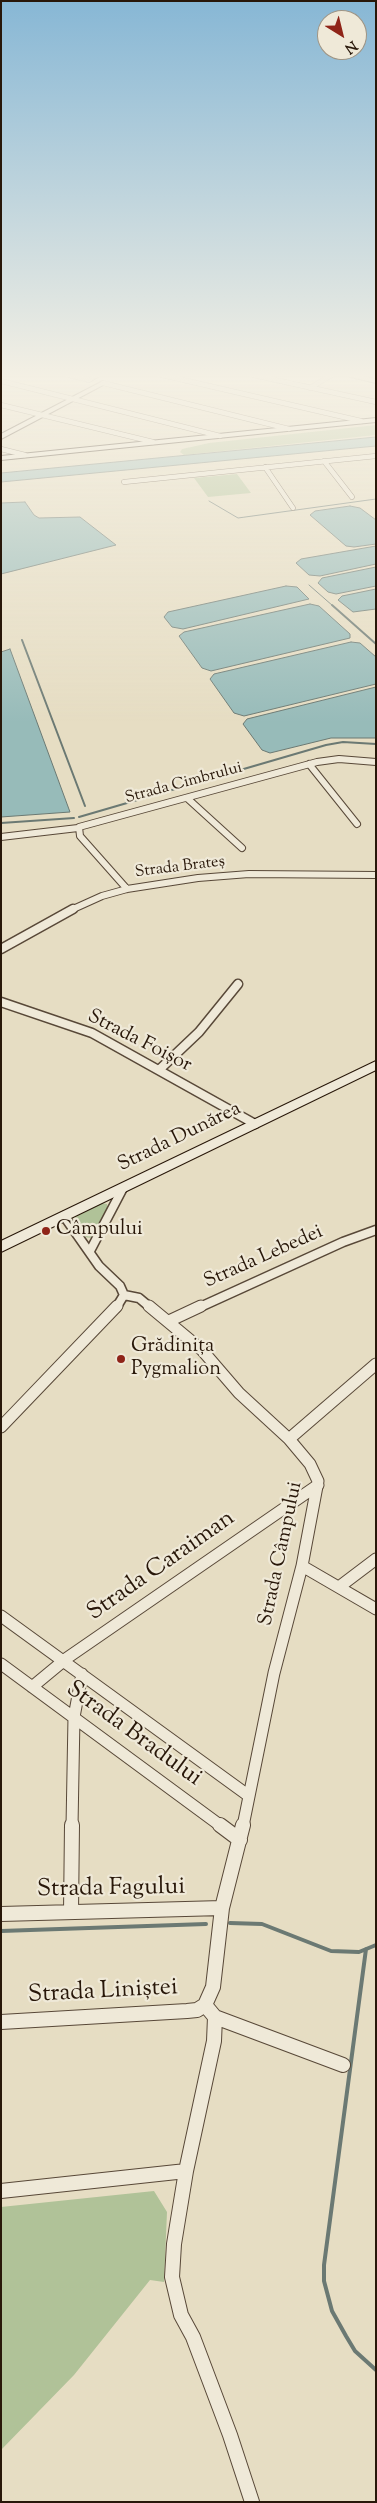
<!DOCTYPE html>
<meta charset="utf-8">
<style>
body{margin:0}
#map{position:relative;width:377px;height:2503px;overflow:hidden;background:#e6ddc3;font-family:"Sorts Mill Goudy",serif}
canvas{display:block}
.frame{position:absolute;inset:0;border:2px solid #281709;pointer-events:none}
.north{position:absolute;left:317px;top:10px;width:50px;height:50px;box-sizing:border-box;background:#efe9d8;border:1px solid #9f9585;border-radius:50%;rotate:144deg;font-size:14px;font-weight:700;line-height:20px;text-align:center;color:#281709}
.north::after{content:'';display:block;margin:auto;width:18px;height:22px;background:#8f2418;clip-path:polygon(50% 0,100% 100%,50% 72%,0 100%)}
</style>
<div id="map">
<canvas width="377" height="2503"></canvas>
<div class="frame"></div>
<div class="north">N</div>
</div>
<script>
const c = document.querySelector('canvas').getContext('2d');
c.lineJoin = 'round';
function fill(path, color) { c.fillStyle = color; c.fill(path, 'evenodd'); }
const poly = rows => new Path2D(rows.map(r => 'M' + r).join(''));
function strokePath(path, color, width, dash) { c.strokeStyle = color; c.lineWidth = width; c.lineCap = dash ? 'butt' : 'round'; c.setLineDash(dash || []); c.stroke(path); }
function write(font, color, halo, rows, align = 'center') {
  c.font = font + ' "Sorts Mill Goudy",serif'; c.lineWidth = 4.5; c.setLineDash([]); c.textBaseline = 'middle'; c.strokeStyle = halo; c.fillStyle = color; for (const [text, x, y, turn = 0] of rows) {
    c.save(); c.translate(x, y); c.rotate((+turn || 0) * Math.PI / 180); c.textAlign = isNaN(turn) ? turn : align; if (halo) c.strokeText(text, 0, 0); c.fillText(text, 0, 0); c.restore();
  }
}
const green = poly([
 [376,425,376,435,184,455,180,452,182,449,209,443],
 [237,474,251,493,208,497,194,478],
 [101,1203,107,1204,108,1209,93,1238,83,1237,74,1225,75,1217],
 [154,2191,167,2212,164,2282,150,2280,74,2375,1,2450,1,2207]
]);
const water = poly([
 [376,437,376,446,1,482,1,473,376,437],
 [25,502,34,515,39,518,80,517,116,545,1,574,1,503,25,502],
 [350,506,360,508,376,520,376,544,354,547,346,546,310,515,315,511,350,506],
 [376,546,376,564,320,576,309,575,296,563,301,559,376,546],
 [376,567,376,586,336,594,328,592,318,583,322,578,376,567],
 [286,586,297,587,309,599,183,629,172,627,164,617,168,612,286,586],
 [376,589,376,609,353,612,338,600,342,596,376,589],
 [310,604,319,606,350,634,350,638,211,671,202,668,179,636,184,632,310,604],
 [351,642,360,643,376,657,376,684,244,716,234,713,210,679,214,674,351,642],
 [10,649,70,812,1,817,1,652,10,649],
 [376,687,376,738,331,738,270,753,262,750,243,724,247,719,376,687]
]);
const streamFar2 = poly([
 [209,501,238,518,376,499],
 [309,585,333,606]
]);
const streamFar1 = poly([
 [332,605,376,644],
 [22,640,85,806],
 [79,817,326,745,343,742,376,744],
 [1,823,74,818]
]);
const stream = poly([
 [230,1923,262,1924,331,1951,359,1952,376,1945],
 [1,1931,206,1924],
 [366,1949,324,2265,324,2281,332,2311,346,2336,355,2351,376,2370]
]);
const streetFar4 = poly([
 [61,373,89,380],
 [153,373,361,421],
 [244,373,376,402],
 [1,381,220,436],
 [103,383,289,429],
 [310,388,335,373],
 [1,405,153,442],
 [1,449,25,455],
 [324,461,352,497],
 [265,467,293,508],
 [124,482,376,456]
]);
const streetFar3 = poly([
 [309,764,357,824],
 [187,798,242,848],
 [1,837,78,828],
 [127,889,80,836,79,827,317,762,339,759,376,762],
 [71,910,102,896,127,889,198,878,249,874,376,875]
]);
const streetFar2 = poly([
 [1,949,73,909],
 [1,1002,92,1033,255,1124],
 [160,1069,199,1032,238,984],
 [64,1216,99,1266,120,1286,124,1295],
 [90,1251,123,1188],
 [124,1295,139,1298,151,1308],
 [116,1308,124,1295],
 [198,1308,343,1242,376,1230]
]);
const streetFar1 = poly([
 [149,1306,202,1350,239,1393,289,1439,310,1464,318,1481,302,1566,274,1673,243,1826],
 [169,1321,201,1306],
 [1,1427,117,1306],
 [289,1439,376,1364],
 [302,1566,376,1609],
 [339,1587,376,1559],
 [1,1616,249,1796],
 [1,1664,221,1826],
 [32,1687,67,1658,318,1485],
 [72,1826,74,1717,82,1674]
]);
const street = poly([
 [220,1825,240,1840],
 [71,1912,72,1825],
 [1,1914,222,1908],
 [205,2005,213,1987,222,1908,243,1825],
 [205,2005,215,2017,214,2041,186,2171,174,2244,172,2277,181,2315,193,2337,230,2435,252,2502],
 [215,2017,343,2065],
 [1,2022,187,2011,197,2010,205,2005],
 [1,2191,186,2171]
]);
const secondary = poly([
 [97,373,105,373,91,381,87,381,87,379,97,373],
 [334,373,346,373,376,379,376,383,334,373],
 [103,381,105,384,1,439,1,434,103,381],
 [376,418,376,422,1,460,1,456,376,418],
 [376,1061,376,1070,1,1252,1,1241,376,1061]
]);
const markers = [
 [46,1231,5,"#8f2418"],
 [121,1359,5,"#8f2418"]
];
const farStreetnames = [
 ["Strada Cimbrului",184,784,-15],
 ["Strada Brateș",180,868,-7]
];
const streetNames = [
 ["Strada Foișor",139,1042,27],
 ["Strada Dunărea",180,1138,-26],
 ["Strada Lebedei",264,1258,-24],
 ["Strada Câmpului",282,1554,-78]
];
const poiNames = [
 ["Câmpului",56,1231],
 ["Grădinița",131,1348],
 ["Pygmalion",131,1371]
];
const nearStreetnames = [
 ["Strada Caraiman",162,1567,-35],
 ["Strada Bradului",133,1735,36],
 ["Strada Fagului",111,1890,-1],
 ["Strada Liniștei",103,1993,-3]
];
fill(green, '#b0c298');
fill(water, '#97bbb9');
strokePath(water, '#6b7973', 1);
strokePath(streamFar2, '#6b7973', 1);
strokePath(streamFar1, '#6b7973', 2);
strokePath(stream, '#6b7973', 4);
strokePath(streetFar4, '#584838', 5.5);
strokePath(streetFar3, '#584838', 8);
strokePath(streetFar2, '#584838', 11);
strokePath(streetFar1, '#584838', 13);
strokePath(street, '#584838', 16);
strokePath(secondary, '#281709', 2);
strokePath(streetFar4, '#efe9d8', 4.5);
strokePath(streetFar3, '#efe9d8', 6);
strokePath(streetFar2, '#efe9d8', 8);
strokePath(streetFar1, '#efe9d8', 11);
strokePath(street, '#efe9d8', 14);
fill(secondary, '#efe9d8');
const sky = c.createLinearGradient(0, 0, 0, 723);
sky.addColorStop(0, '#87b7d5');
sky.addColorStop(0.52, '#f4f0e4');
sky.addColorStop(1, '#f4f0e400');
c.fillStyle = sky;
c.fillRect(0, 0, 377, 723);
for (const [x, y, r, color] of markers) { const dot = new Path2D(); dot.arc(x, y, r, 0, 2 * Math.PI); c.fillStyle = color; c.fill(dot); strokePath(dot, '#efe9d8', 2); }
write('16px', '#281709', '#efe9d8', farStreetnames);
write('20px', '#281709', '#efe9d8', streetNames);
write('20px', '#281709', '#efe9d8', poiNames, 'left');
write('24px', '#281709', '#efe9d8', nearStreetnames);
</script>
